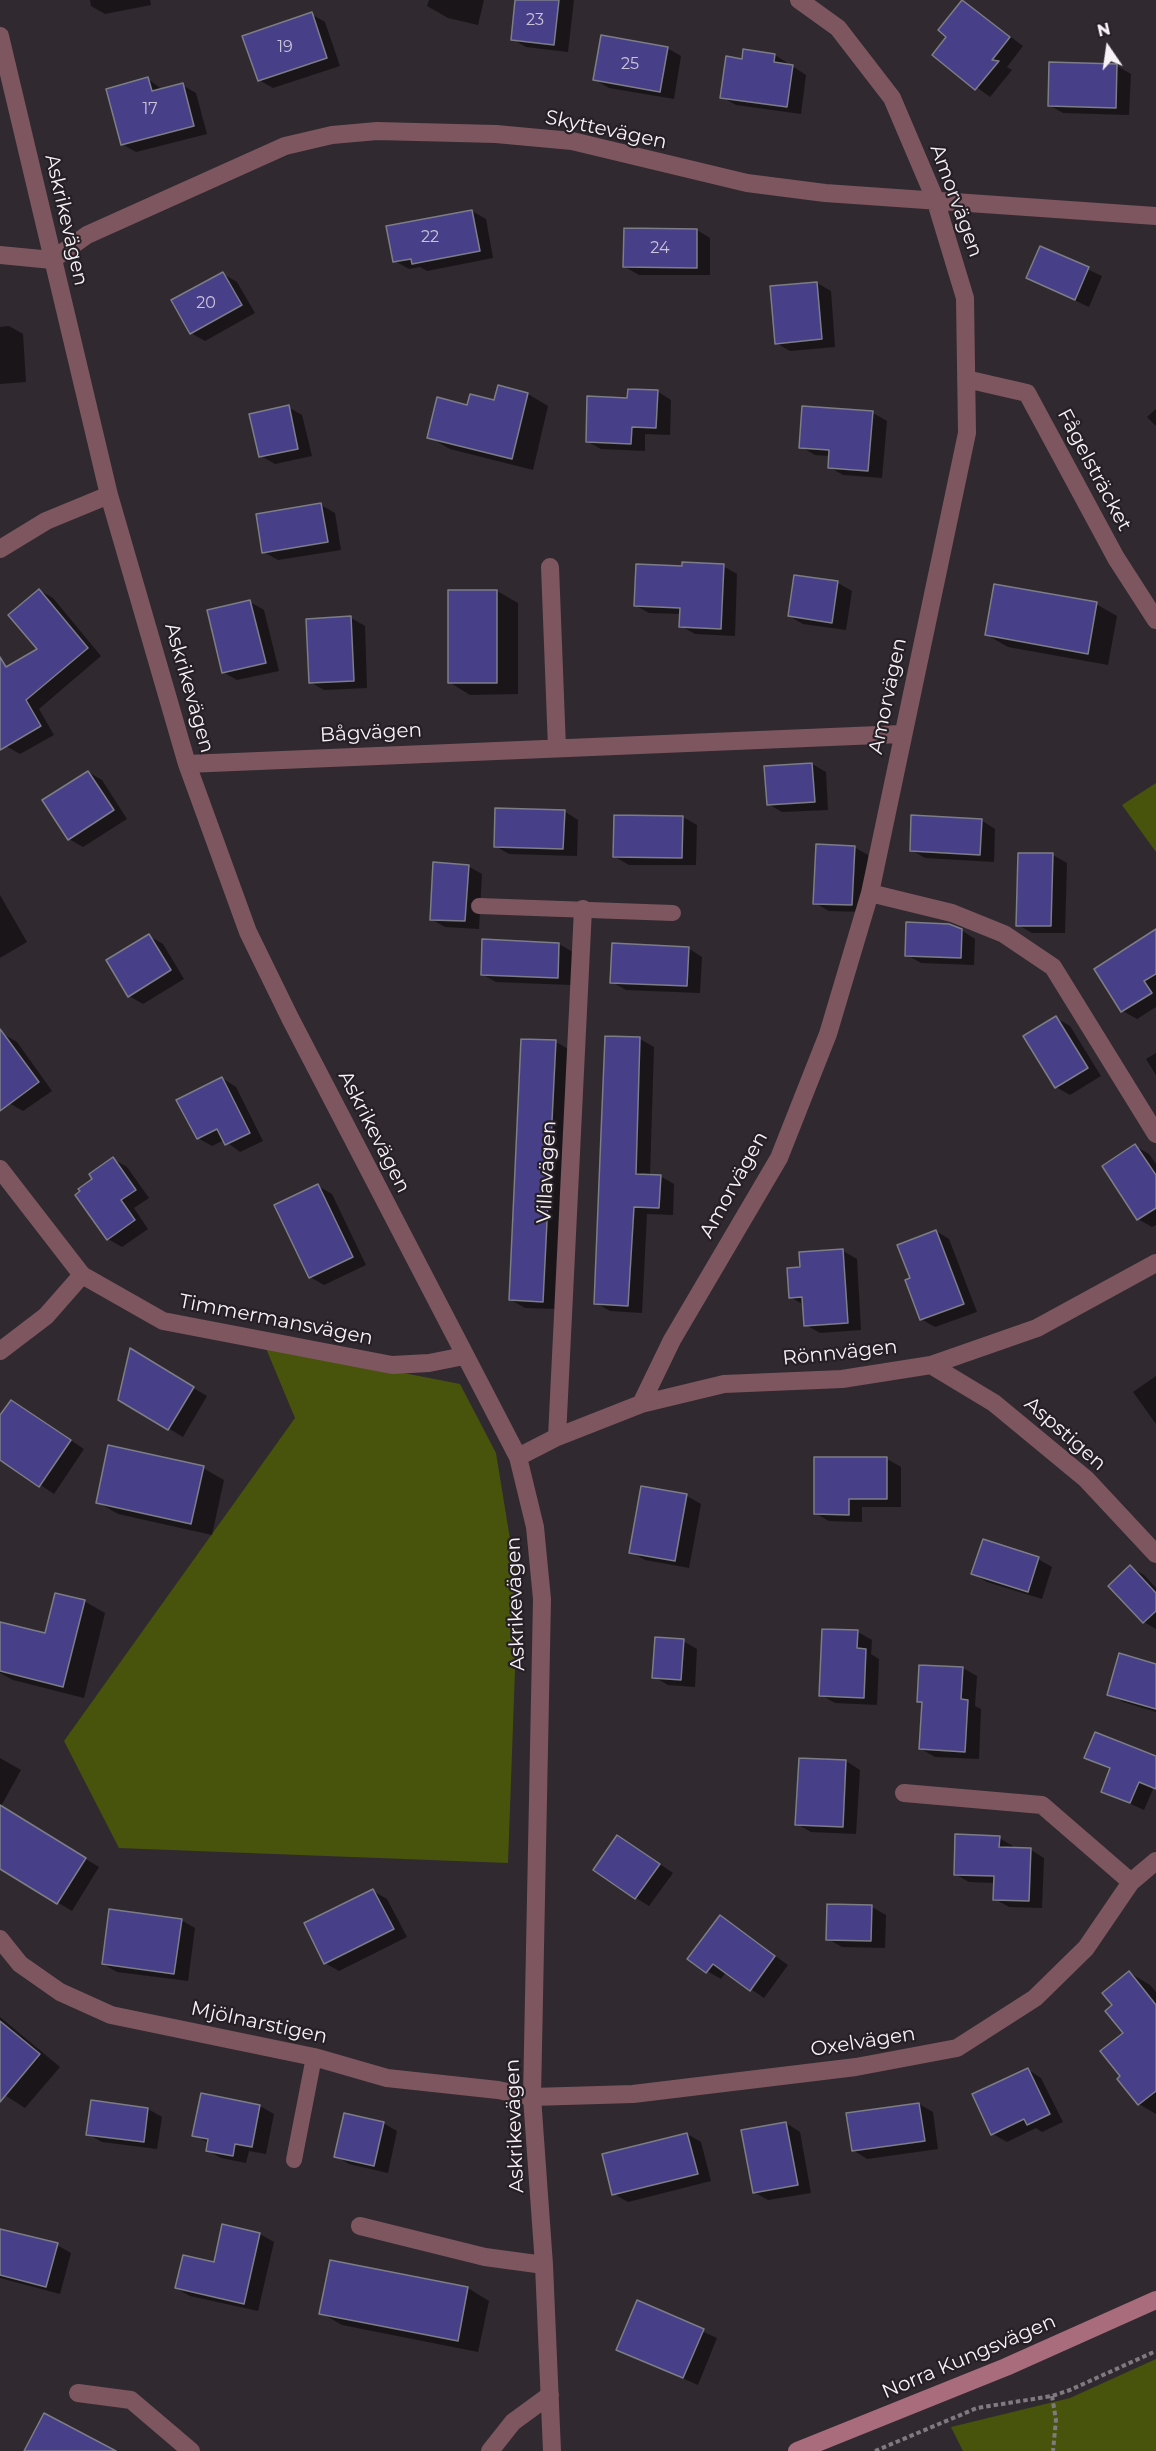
<!DOCTYPE html>
<meta charset="utf-8">
<style>
body{margin:0}
#map{position:relative;width:1156px;height:2451px;overflow:hidden;background:#302930;font-family:Montserrat,sans-serif}
canvas{display:block}
.north{position:absolute;left:1078px;top:18px;width:60px;height:60px;-webkit-text-stroke:4px #262026;paint-order:stroke;rotate:347deg;font-size:16px;font-weight:700;line-height:24px;text-align:center;color:#f6f2f6}
.north::after{content:'';display:block;margin:auto;width:21px;height:27px;background:#f6f2f6;clip-path:polygon(50% 0,100% 100%,50% 72%,0 100%)}
</style>
<div id="map">
<canvas width="1156" height="2451"></canvas>
<div class="north">N</div>
</div>
<script>
const c = document.querySelector('canvas').getContext('2d');
c.lineJoin = 'round';
function fill(path, color) { c.fillStyle = color; c.fill(path, 'evenodd'); }
const poly = rows => new Path2D(rows.map(r => 'M' + r).join(''));
function strokePath(path, color, width, dash) { c.strokeStyle = color; c.lineWidth = width; c.lineCap = dash ? 'butt' : 'round'; c.setLineDash(dash || []); c.stroke(path); }
function write(font, color, halo, rows, align = 'center') {
  c.font = font + ' Montserrat,sans-serif'; c.lineWidth = 4.5; c.setLineDash([]); c.textBaseline = 'middle'; c.strokeStyle = halo; c.fillStyle = color; for (const [text, x, y, turn = 0] of rows) {
    c.save(); c.translate(x, y); c.rotate((+turn || 0) * Math.PI / 180); c.textAlign = isNaN(turn) ? turn : align; if (halo) c.strokeText(text, 0, 0); c.fillText(text, 0, 0); c.restore();
  }
}
const green = poly([
 [1156,783,1156,852,1122,805],
 [265,1346,460,1384,496,1453,518,1588,508,1863,119,1848,64,1741,295,1418],
 [1156,2359,1156,2451,963,2451,951,2427,1070,2398]
]);
const shadow = poly([
 [90,0,150,0,151,5,105,14,91,6],
 [429,0,484,0,478,25,448,18,427,6],
 [517,0,574,0,568,52,526,47,512,39],
 [963,1,1023,46,1007,67,1012,70,990,97,934,55,948,37,940,30],
 [311,14,325,22,340,66,273,88,259,80],
 [667,48,681,56,674,99,609,88,595,80],
 [744,51,775,55,806,75,801,114,736,105,722,97,743,60],
 [1117,66,1131,74,1129,115,1063,113,1049,105],
 [148,79,163,90,182,85,196,93,207,134,136,152,122,144],
 [472,211,486,219,493,258,427,271,420,267,409,269,395,261],
 [697,230,710,238,710,275,639,275,625,267],
 [1041,248,1102,276,1089,307,1028,278],
 [223,274,237,282,255,313,205,341,191,333],
 [817,283,831,291,835,347,790,351,776,343,771,287],
 [9,326,23,334,26,382,0,384,0,327],
 [657,391,671,400,670,435,645,434,645,451,601,449,587,441,629,400],
 [528,394,548,406,533,470,450,449,429,437,468,406],
 [288,407,302,415,312,456,275,464,261,456],
 [1156,409,1156,426,1147,417],
 [873,413,887,421,882,478,843,475,829,467,830,456,815,455,801,447],
 [321,505,335,513,341,550,278,560,264,552],
 [637,565,723,566,737,574,735,636,695,634,681,626,681,614,649,613,635,605],
 [838,583,852,591,846,630,803,624,789,616],
 [39,590,53,598,101,656,39,709,54,735,20,754,6,746,0,737,0,673,39,650],
 [497,591,518,603,518,694,470,695,449,682],
 [250,602,264,610,279,671,237,680,223,672],
 [1096,604,1117,616,1108,665,1008,647,987,635],
 [351,618,365,626,367,688,324,690,310,682],
 [812,764,826,772,828,810,782,812,768,804],
 [88,772,102,780,127,819,83,847,69,839],
 [564,811,578,820,577,856,509,854,495,846],
 [683,817,697,825,696,865,629,865,615,857],
 [981,820,995,829,994,862,925,858,911,850],
 [854,847,868,855,866,912,829,911,815,903],
 [1053,855,1067,863,1065,933,1032,933,1018,925],
 [468,866,482,874,479,929,445,927,431,919],
 [0,895,27,942,0,958],
 [961,930,975,939,974,965,921,963,907,955],
 [1156,931,1156,1007,1137,1019,1123,1011,1096,969],
 [149,936,163,944,184,979,143,1004,129,996],
 [559,944,573,952,571,985,496,982,482,974],
 [688,948,702,957,700,993,626,990,612,982],
 [1056,1018,1070,1026,1101,1076,1070,1095,1056,1087,1025,1036],
 [3,1034,17,1042,52,1091,23,1111,9,1103,0,1091,0,1036],
 [640,1039,654,1047,650,1176,660,1176,674,1184,673,1215,647,1214,642,1313,610,1311,596,1303],
 [556,1042,570,1050,557,1309,525,1308,511,1300],
 [1156,1053,1156,1075,1146,1059],
 [222,1078,236,1087,263,1141,240,1152,224,1140,212,1146,198,1138],
 [1135,1146,1149,1154,1156,1164,1156,1225,1152,1227,1138,1219,1104,1166],
 [113,1159,127,1167,149,1198,134,1208,148,1229,122,1247,108,1239],
 [318,1186,332,1194,366,1265,324,1285,310,1277],
 [936,1231,949,1239,977,1312,935,1327,921,1319,912,1279],
 [843,1251,857,1259,861,1330,820,1333,806,1325,804,1305,790,1297,802,1269],
 [131,1351,207,1396,183,1437,120,1399],
 [1156,1376,1156,1424,1133,1392],
 [25,1410,84,1449,54,1494,0,1458,0,1418],
 [887,1459,901,1467,901,1507,862,1507,862,1522,829,1521,815,1513],
 [203,1468,224,1480,212,1535,118,1514,97,1502],
 [642,1488,687,1496,701,1504,689,1568,645,1560,631,1552],
 [1038,1559,1052,1567,1042,1599,987,1582,973,1574],
 [1130,1567,1144,1575,1156,1588,1156,1629,1144,1622],
 [84,1601,105,1613,84,1698,13,1680,0,1673,0,1635,47,1635],
 [858,1632,872,1640,871,1654,879,1659,877,1705,835,1703,821,1695],
 [683,1641,697,1649,695,1687,668,1685,654,1677],
 [1156,1666,1156,1712,1123,1702,1109,1694],
 [963,1668,977,1676,975,1706,981,1709,979,1759,935,1757,921,1749,923,1704,918,1701],
 [1086,1757,1156,1758,1156,1790,1153,1789,1144,1810,1102,1791,1111,1770],
 [0,1758,21,1770,0,1808],
 [846,1761,860,1770,856,1834,811,1832,797,1824],
 [40,1831,99,1867,72,1911,0,1868],
 [999,1838,1013,1846,1013,1849,1031,1850,1044,1858,1042,1908,1009,1907,995,1899,995,1883,969,1882,955,1874],
 [632,1845,673,1873,649,1906,636,1898],
 [373,1891,387,1899,407,1937,339,1971,325,1963],
 [872,1907,886,1915,885,1948,842,1947,828,1939],
 [720,1917,788,1965,764,1998,726,1972,721,1979,707,1971],
 [181,1920,195,1928,188,1981,117,1972,103,1964],
 [1130,1973,1150,1985,1156,1992,1156,2114,1139,2104,1125,2033,1114,2005],
 [0,2017,60,2067,25,2108,0,2092],
 [1027,2069,1041,2078,1063,2122,1042,2132,1036,2128,1007,2142,993,2134],
 [202,2095,260,2106,274,2114,266,2154,249,2151,246,2163,221,2158,207,2150,209,2143,194,2135],
 [919,2104,933,2112,938,2149,867,2159,853,2150],
 [148,2109,162,2117,157,2149,102,2142,88,2134],
 [383,2123,397,2131,388,2173,349,2164,336,2156],
 [786,2123,800,2132,811,2193,768,2200,754,2192],
 [687,2134,701,2142,711,2181,628,2202,614,2194],
 [224,2226,260,2234,274,2242,258,2311,190,2296,176,2288,215,2264],
 [0,2230,57,2245,71,2253,60,2294,0,2278],
 [331,2261,468,2288,489,2301,478,2352,342,2325,321,2313],
 [637,2302,717,2338,698,2385,617,2349]
]);
const building = poly([
 [515,0,559,0,554,45,511,40,515,0],
 [962,0,1010,37,992,60,999,61,975,90,932,55,946,37,938,30,962,0],
 [312,12,327,58,258,81,242,36,312,12],
 [601,35,668,47,660,92,593,80,601,35],
 [743,49,775,54,774,62,793,65,787,107,720,98,726,56,742,59,743,49],
 [1049,62,1117,64,1116,108,1048,106,1049,62],
 [148,77,152,91,183,83,194,126,121,145,106,89,148,77],
 [472,210,480,251,412,264,411,259,393,262,386,226,472,210],
 [624,228,697,229,697,268,623,267,624,228],
 [1040,246,1089,267,1075,300,1026,278,1040,246],
 [223,272,242,305,190,334,171,300,223,272],
 [817,282,822,339,775,344,770,286,817,282],
 [498,385,528,393,512,459,427,438,437,397,467,405,470,394,494,400,498,385],
 [628,389,658,390,656,428,632,427,631,444,586,442,587,396,627,398,628,389],
 [289,405,298,449,259,457,249,414,289,405],
 [802,406,873,411,868,471,828,468,829,450,799,448,802,406],
 [321,503,328,542,262,553,256,514,321,503],
 [682,562,724,564,721,629,679,627,680,608,634,606,636,564,682,566,682,562],
 [794,575,838,581,832,623,788,616,794,575],
 [994,584,1097,602,1088,654,985,635,994,584],
 [39,589,88,648,26,700,41,726,0,750,0,657,6,667,37,649,8,615,39,589],
 [448,590,497,590,497,683,448,683,448,590],
 [250,600,266,663,222,673,207,610,250,600],
 [351,616,354,681,309,683,306,619,351,616],
 [812,763,815,802,767,805,764,766,812,763],
 [88,771,114,810,68,840,42,800,88,771],
 [495,808,565,810,563,849,494,847,495,808],
 [614,815,683,816,682,858,613,857,614,815],
 [911,815,982,819,980,855,910,851,911,815],
 [816,844,855,846,852,905,813,904,816,844],
 [1018,853,1053,853,1051,926,1016,926,1018,853],
 [433,862,469,865,465,921,430,920,433,862],
 [906,922,949,924,962,929,961,958,905,956,906,922],
 [1156,929,1156,974,1144,981,1152,993,1121,1012,1094,969,1156,929],
 [149,934,171,970,128,997,106,960,149,934],
 [482,939,559,943,558,978,481,975,482,939],
 [612,943,689,947,687,986,610,983,612,943],
 [1056,1016,1088,1068,1055,1088,1023,1036,1056,1016],
 [0,1029,39,1082,0,1111,0,1029],
 [605,1036,640,1037,636,1174,661,1175,659,1208,634,1207,628,1306,594,1304,605,1036],
 [521,1039,556,1040,543,1302,509,1300,521,1039],
 [222,1077,250,1133,225,1145,217,1129,197,1139,176,1100,222,1077],
 [1135,1144,1156,1175,1156,1208,1137,1220,1102,1166,1135,1144],
 [113,1157,136,1190,121,1200,135,1220,107,1240,75,1195,80,1191,78,1189,92,1179,89,1174,113,1157],
 [318,1184,353,1257,309,1278,274,1205,318,1184],
 [936,1230,964,1304,920,1320,905,1280,910,1278,897,1245,936,1230],
 [843,1249,848,1323,804,1326,802,1297,789,1298,787,1268,800,1267,799,1252,843,1249],
 [130,1348,194,1387,168,1430,118,1400,130,1348],
 [11,1400,71,1440,39,1487,0,1460,0,1415,11,1400],
 [108,1445,204,1466,191,1524,96,1503,108,1445],
 [814,1457,887,1457,887,1499,849,1499,849,1515,814,1514,814,1457],
 [641,1486,687,1494,675,1561,629,1553,641,1486],
 [983,1539,1039,1557,1028,1592,971,1574,983,1539],
 [1130,1565,1156,1593,1156,1611,1143,1623,1108,1586,1130,1565],
 [55,1593,85,1600,63,1687,0,1671,0,1622,45,1633,55,1593],
 [822,1629,858,1630,857,1648,866,1649,864,1698,819,1696,822,1629],
 [655,1637,684,1639,681,1680,652,1678,655,1637],
 [1119,1653,1156,1664,1156,1709,1107,1695,1119,1653],
 [919,1665,963,1667,961,1699,968,1700,965,1752,919,1749,922,1702,917,1702,919,1665],
 [1095,1732,1156,1756,1156,1789,1139,1782,1130,1803,1101,1792,1110,1768,1084,1758,1095,1732],
 [799,1758,846,1760,843,1827,795,1825,799,1758],
 [0,1805,86,1858,57,1904,0,1869,0,1805],
 [955,1834,1000,1836,999,1847,1031,1848,1029,1901,993,1900,994,1876,954,1875,955,1834],
 [617,1835,660,1864,635,1899,593,1870,617,1835],
 [373,1889,394,1929,324,1964,304,1923,373,1889],
 [827,1904,872,1905,871,1941,826,1940,827,1904],
 [109,1909,182,1919,174,1974,102,1964,109,1909],
 [720,1915,775,1956,750,1991,713,1964,706,1973,687,1959,720,1915],
 [1129,1971,1156,2005,1156,2091,1138,2105,1117,2079,1120,2076,1100,2051,1123,2033,1105,2011,1112,2005,1102,1993,1129,1971],
 [0,2021,40,2054,0,2102,0,2021],
 [1028,2068,1050,2114,1027,2125,1024,2119,991,2135,972,2094,1028,2068],
 [201,2093,260,2105,252,2147,235,2144,233,2156,206,2151,208,2139,192,2136,201,2093],
 [91,2100,148,2108,144,2142,86,2135,91,2100],
 [919,2103,925,2141,852,2151,846,2113,919,2103],
 [344,2113,384,2122,374,2166,334,2157,344,2113],
 [786,2122,798,2185,753,2193,741,2130,786,2122],
 [687,2133,698,2174,612,2195,602,2154,687,2133],
 [222,2224,260,2233,244,2304,175,2288,183,2255,214,2262,222,2224],
 [0,2229,58,2243,46,2287,0,2275,0,2229],
 [330,2260,468,2287,458,2341,319,2314,330,2260],
 [637,2300,704,2329,683,2378,616,2350,637,2300],
 [44,2413,116,2451,24,2451,44,2413]
]);
const path = poly([
 [1052,2396,1056,2420,1053,2451],
 [875,2451,977,2408,1052,2396,1070,2390,1156,2351]
]);
const lane = poly([
 [479,906,673,913],
 [294,2160,314,2057]
]);
const street = poly([
 [0,36,109,495,187,764,248,932,290,1018,518,1457,535,1527,542,1599,532,2097,544,2265,552,2451],
 [0,255,52,260,87,235,285,146,332,135,377,131,496,134,572,141,747,183,825,193,1156,216],
 [966,379,1027,393,1116,558,1156,620],
 [0,549,46,521,109,495],
 [550,567,557,748],
 [187,764,902,734],
 [870,893,952,913,1004,934,1053,967,1156,1134],
 [0,1169,82,1275,163,1321,392,1365,429,1363,464,1356],
 [0,1351,46,1316,82,1275],
 [931,1365,994,1403,1086,1479,1156,1554],
 [641,1404,672,1340,779,1158,828,1034,870,893,967,433,965,298,935,199,892,98,838,28,799,0],
 [557,1437,583,909],
 [518,1457,557,1437,641,1404,724,1384,842,1379,931,1365,1037,1328,1156,1263],
 [904,1793,1042,1805,1131,1882],
 [0,1939,20,1964,60,1992,111,2015,314,2057,387,2078,498,2090,532,2097,633,2094,856,2067,957,2048,1035,1998,1086,1948,1131,1882,1156,1861],
 [360,2226,485,2257,544,2265],
 [78,2393,131,2400,191,2451],
 [490,2451,513,2422,550,2395]
]);
const secondary = poly([
 [797,2451,1006,2367,1156,2300]
]);
const numberNames = [
 ["23",535,20],
 ["19",285,47],
 ["25",630,64],
 ["17",150,109],
 ["22",430,237],
 ["24",660,248],
 ["20",206,303]
];
const streetNames = [
 ["Skyttevägen",606,130,12],
 ["Amorvägen",956,201,70],
 ["Askrikevägen",66,220,77],
 ["Fågelsträcket",1094,470,62],
 ["Askrikevägen",189,688,74],
 ["Amorvägen",888,696,-78],
 ["Bågvägen",371,733,-3],
 ["Askrikevägen",374,1132,63],
 ["Villavägen",547,1172,-87],
 ["Amorvägen",734,1185,-61],
 ["Timmermansvägen",276,1320,11],
 ["Rönnvägen",840,1353,-6],
 ["Aspstigen",1065,1434,41],
 ["Askrikevägen",516,1604,-92],
 ["Mjölnarstigen",259,2023,12],
 ["Oxelvägen",863,2042,-9],
 ["Askrikevägen",515,2126,-92],
 ["Norra Kungsvägen",969,2357,-23]
];
fill(green, '#48540c');
fill(shadow, '#0007');
fill(building, '#473f88');
strokePath(building, '#7d7d87', 1.5);
strokePath(path, '#807a80', 4, [4.5, 3]);
strokePath(lane, '#7d565f', 16);
strokePath(street, '#7d565f', 18);
strokePath(secondary, '#a96c7c', 18);
write('16px', '#cac5da', null, numberNames);
write('20px', '#f6f2f6', '#262026', streetNames);
</script>
